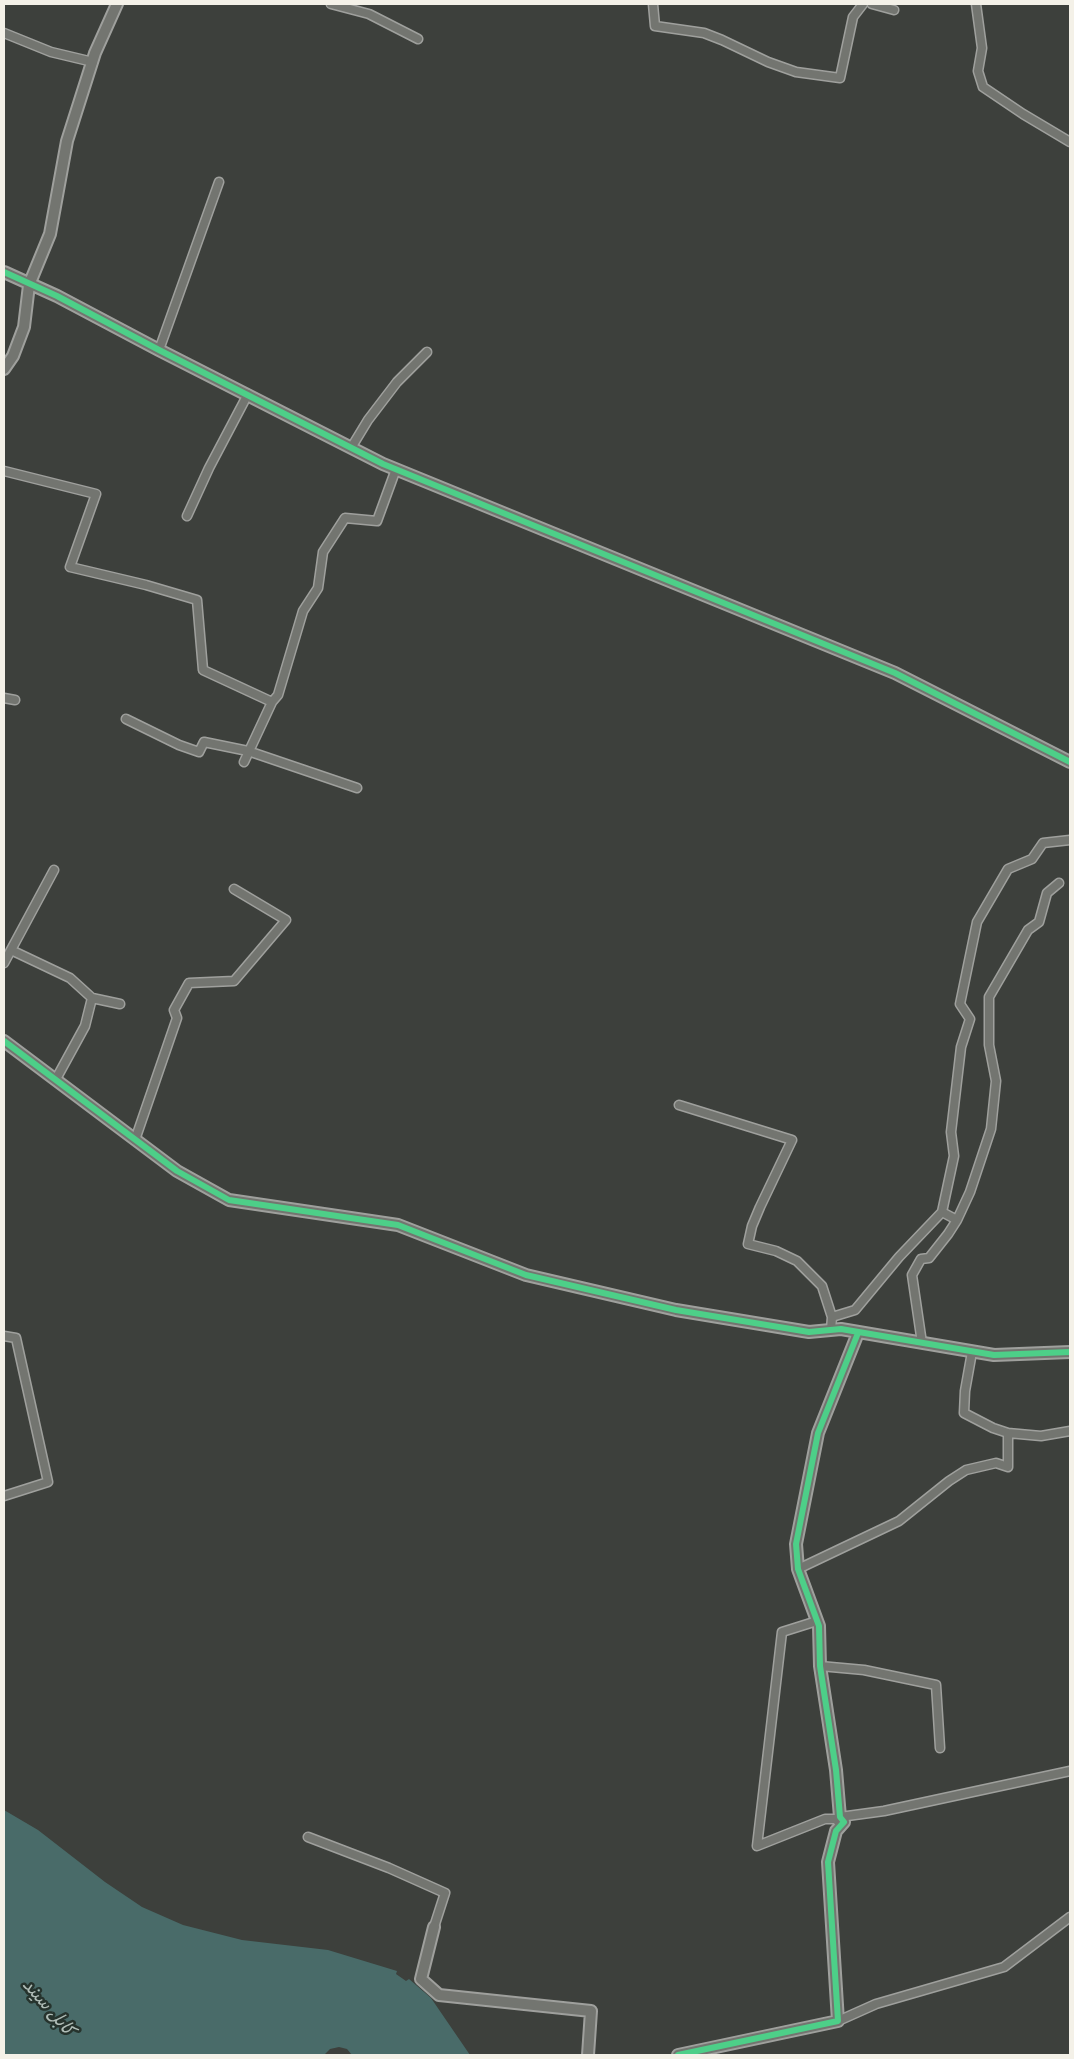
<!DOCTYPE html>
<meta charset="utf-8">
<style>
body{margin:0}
#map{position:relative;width:1074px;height:2059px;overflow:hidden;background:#3d403c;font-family:Itim,sans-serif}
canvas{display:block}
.frame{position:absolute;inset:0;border:5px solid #f4f1e8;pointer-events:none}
</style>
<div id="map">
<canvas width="1074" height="2059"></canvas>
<div class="frame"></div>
</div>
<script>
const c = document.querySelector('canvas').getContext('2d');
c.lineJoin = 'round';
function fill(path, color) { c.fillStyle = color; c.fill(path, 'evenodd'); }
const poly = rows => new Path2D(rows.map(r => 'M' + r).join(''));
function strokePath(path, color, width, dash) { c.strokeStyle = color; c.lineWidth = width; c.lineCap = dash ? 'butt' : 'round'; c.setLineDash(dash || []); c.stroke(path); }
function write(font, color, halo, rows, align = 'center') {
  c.font = font + ' Itim,"Playpen Sans Arabic",sans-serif'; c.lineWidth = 5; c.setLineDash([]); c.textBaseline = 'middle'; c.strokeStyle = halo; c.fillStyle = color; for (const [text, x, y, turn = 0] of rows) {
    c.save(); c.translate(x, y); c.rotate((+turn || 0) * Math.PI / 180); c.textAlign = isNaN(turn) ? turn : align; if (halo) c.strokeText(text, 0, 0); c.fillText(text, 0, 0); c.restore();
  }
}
const water = poly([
 [4,1810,38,1830,105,1882,142,1907,183,1925,242,1940,328,1950,397,1971,396,1974,406,1981,409,1979,431,1998,470,2055,352,2055,347,2049,339,2047,330,2049,324,2055,4,2055]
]);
const minor = poly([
 [331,4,369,14,418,39],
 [653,4,655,26,704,33,722,40,768,62,796,72,840,78,853,17,863,4],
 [872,4,894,10],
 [976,4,982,48,978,71,983,87,1023,114,1070,142],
 [4,33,51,52,93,62],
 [159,350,219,182],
 [351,448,368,420,397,382,427,352],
 [4,471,96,494,70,567,146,585,197,600,203,670,272,702],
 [187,516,209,468,248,394],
 [4,698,15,700],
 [126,719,179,745,199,752,204,742,248,751,357,788],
 [244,762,272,702,278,695,303,611,318,588,323,552,345,518,377,521,396,469],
 [11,950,70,978,92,998,120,1004],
 [4,963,54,870],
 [56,1079,85,1026,92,998],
 [679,1105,792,1140,760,1207,752,1226,748,1244,776,1251,797,1261,822,1286,832,1317,831,1330],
 [135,1140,177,1018,174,1010,189,983,234,981,286,920,234,889],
 [957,1220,970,1192,991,1129,996,1081,989,1045,989,997,1028,930,1039,922,1047,893,1059,883],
 [832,1317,855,1310,899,1257,942,1212,954,1156,951,1132,961,1047,970,1019,960,1004,977,922,1008,869,1032,859,1043,843,1070,840],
 [4,1336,16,1338,48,1482,4,1496],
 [922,1343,912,1275,921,1259,929,1258,948,1234,957,1220,942,1212],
 [972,1352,965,1391,964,1413,993,1428,1008,1433],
 [798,1569,899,1521,949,1481,966,1470,996,1463,1008,1467,1008,1433,1041,1436,1070,1431],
 [817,1621,782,1632,757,1846,825,1819,836,1819,841,1826],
 [820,1666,864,1670,936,1685,940,1748],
 [840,1817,884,1811,1070,1771],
 [308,1837,389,1868,445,1893,434,1927],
 [838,2021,876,2004,1004,1967,1070,1917]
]);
const tertiary = poly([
 [4,272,57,296,159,350,383,464,895,673,1070,762],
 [4,369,13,356,24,327,29,285,50,234,67,141,95,53,117,4],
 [4,1041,177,1171,229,1200,398,1225,526,1275,676,1310,809,1332,841,1329,994,1355,1070,1352],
 [434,1927,421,1979,439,1995,591,2011,588,2055],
 [678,2055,838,2021,828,1862,836,1831,844,1822,840,1817,836,1770,820,1666,819,1626,798,1569,796,1544,818,1433,858,1333]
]);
const cycleway = poly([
 [4,272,57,296,159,350,383,464,895,673,1070,762],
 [4,1041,177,1171,229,1200,398,1225,526,1275,676,1310,809,1332,841,1329,994,1355,1070,1352],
 [678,2055,838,2021,828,1862,836,1831,844,1822,840,1817,836,1770,820,1666,819,1626,798,1569,796,1544,818,1433,858,1333]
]);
const waterNames = [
 ["کابل سيند",48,2008,49]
];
fill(water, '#496b69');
strokePath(minor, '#9fa09d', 11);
strokePath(tertiary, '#9fa09d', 14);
strokePath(minor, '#737570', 8);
strokePath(tertiary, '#737570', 10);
strokePath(cycleway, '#4dcf88', 6);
write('italic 18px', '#b0bdb7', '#26332d', waterNames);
</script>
